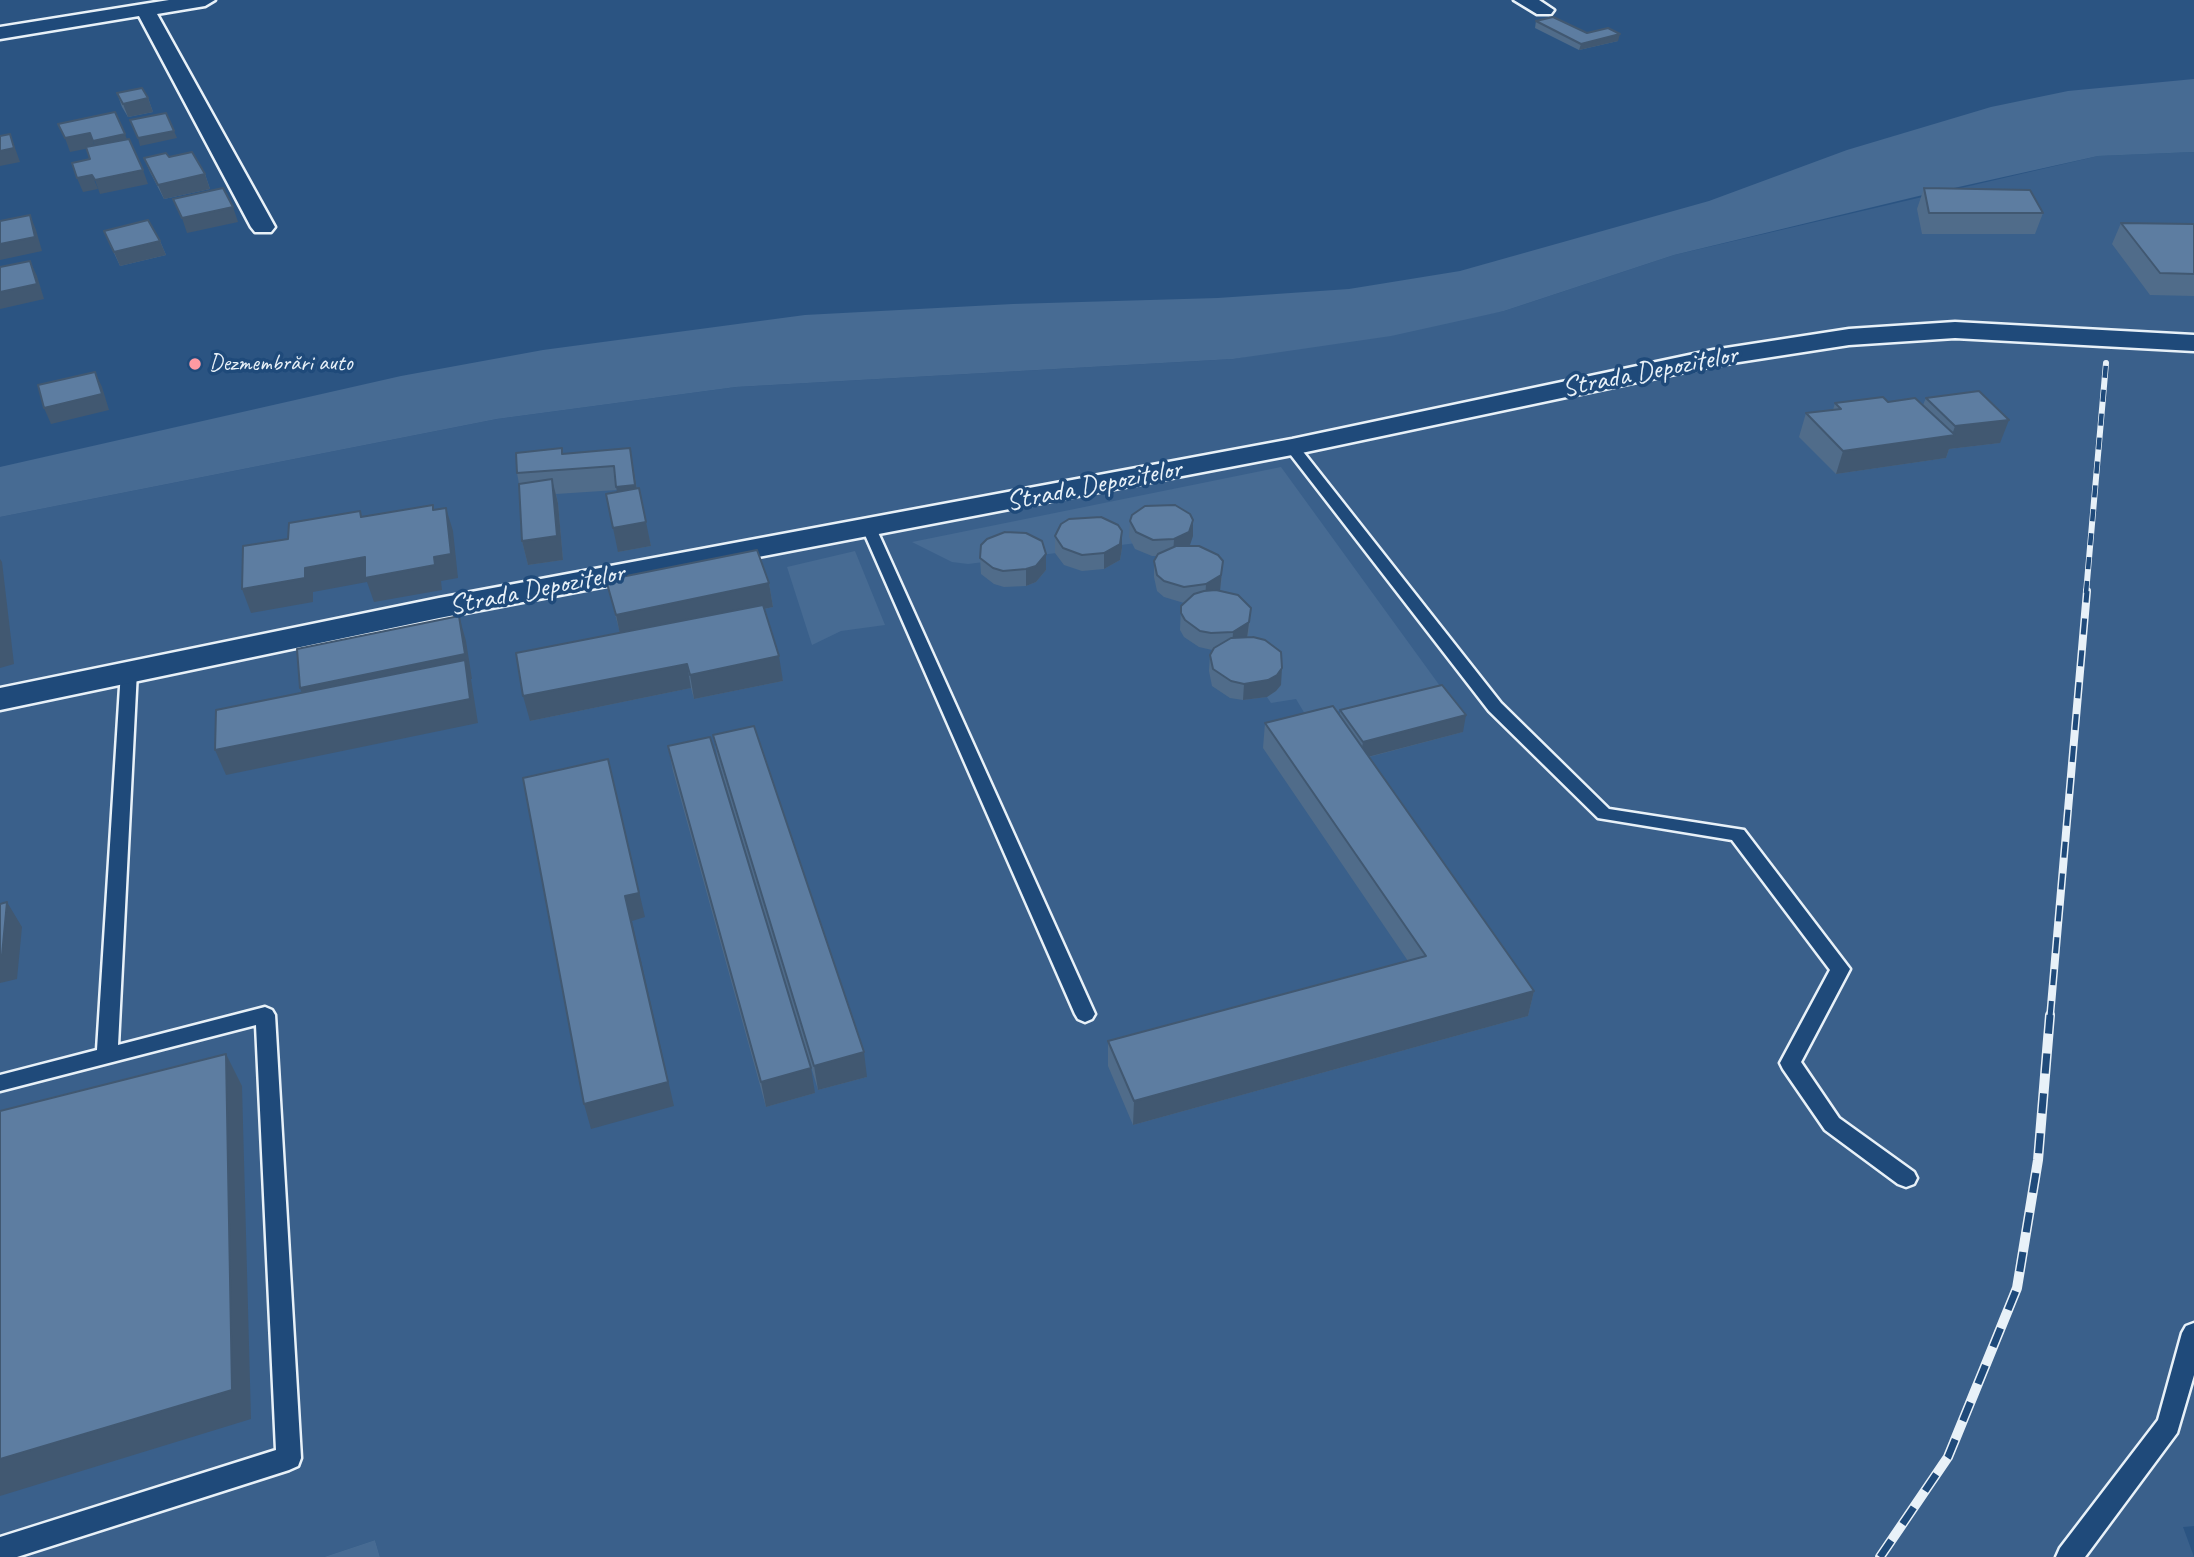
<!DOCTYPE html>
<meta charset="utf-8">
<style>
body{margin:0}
canvas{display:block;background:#2b5482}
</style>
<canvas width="2194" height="1557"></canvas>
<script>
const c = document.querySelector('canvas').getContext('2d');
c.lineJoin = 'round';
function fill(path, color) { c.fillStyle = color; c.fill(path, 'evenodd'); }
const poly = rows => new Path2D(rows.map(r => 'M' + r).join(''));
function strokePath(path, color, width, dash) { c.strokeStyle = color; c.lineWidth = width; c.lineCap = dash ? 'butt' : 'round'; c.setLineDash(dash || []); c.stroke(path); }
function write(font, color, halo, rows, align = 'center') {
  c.font = font + ' Caveat,sans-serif'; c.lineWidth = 7; c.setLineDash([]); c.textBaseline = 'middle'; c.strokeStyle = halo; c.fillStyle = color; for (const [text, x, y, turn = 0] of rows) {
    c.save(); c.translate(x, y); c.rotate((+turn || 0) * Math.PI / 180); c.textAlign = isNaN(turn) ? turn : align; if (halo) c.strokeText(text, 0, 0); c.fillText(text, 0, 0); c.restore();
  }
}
const built = poly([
 [2194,152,2194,1526,2183,1527,2194,1557,380,1557,375,1540,324,1557,0,1557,0,517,497,419,736,387,1233,359,1504,311,1674,255,2098,156]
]);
const green = poly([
 [2194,79,2194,152,2098,156,1927,194,1674,255,1504,311,1391,336,1233,359,736,387,497,419,0,517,0,467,401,376,543,350,805,315,1013,304,1218,298,1349,289,1460,271,1709,201,1847,150,1991,107,2068,91],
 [1281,467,1440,686,1308,719,1296,699,1271,703,1161,540,968,564,952,562,912,542],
 [855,551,885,625,841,631,812,645,787,567],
 [375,1540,380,1557,324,1557]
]);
const lane = poly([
 [1292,443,1297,444,1501,703,1609,809,1744,830,1850,969,1801,1062,1839,1118,1914,1172,1917,1178,1914,1184,1906,1187,1898,1184,1825,1130,1783,1069,1780,1063,1830,970,1732,840,1598,818,1489,711,1287,450,1287,444,1292,443],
 [869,524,876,528,1095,1014,1092,1019,1085,1022,1078,1019,1075,1014,862,528,869,524],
 [129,666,137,671,118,1045,265,1007,272,1010,275,1015,301,1458,298,1466,289,1470,17,1557,0,1557,0,1537,276,1450,256,1025,0,1091,0,1075,97,1050,121,671,129,666],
 [2194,1323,2194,1375,2177,1433,2085,1557,2056,1557,2060,1548,2158,1420,2182,1333,2186,1326,2194,1323]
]);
const street = poly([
 [169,0,215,0,205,6,157,14,275,227,271,232,255,232,251,227,139,16,0,39,0,27,169,0],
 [1514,0,1539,0,1554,10,1551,14,1537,14,1514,0],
 [1955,322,2194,335,2194,351,1955,338,1849,345,1713,366,1292,455,439,618,0,710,0,688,439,598,1292,439,1713,350,1849,329,1955,322]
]);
const railFar2 = poly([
 [2086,593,2106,363]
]);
const railFar1 = poly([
 [2050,1017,2087,591]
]);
const rail = poly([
 [1880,1557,1948,1457,2017,1288,2038,1160,2050,1015]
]);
const wall = poly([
 [1536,21,1587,33,1618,41,1579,50,1535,28],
 [117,93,148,98,153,112,128,117,122,107],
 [144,158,205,174,210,189,164,199,150,172],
 [1924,188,2043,213,2035,234,1922,234,1917,209],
 [2121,223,2194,224,2194,296,2150,295,2112,244],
 [104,231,160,241,166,255,120,266],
 [1926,398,2000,443,1949,449,1946,458,1836,474,1799,437,1806,413,1833,410,1835,403,1888,402,1923,405],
 [562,448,563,454,630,448,637,489,651,546,618,552,617,490,556,494,558,503,563,560,528,565,522,541,519,484,517,473],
 [1193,520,1193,536,1189,546,1222,578,1220,591,1250,624,1248,637,1281,685,1276,691,1267,697,1243,700,1230,698,1212,686,1209,671,1210,655,1212,650,1199,647,1184,637,1180,630,1181,606,1184,603,1164,597,1157,591,1154,577,1154,561,1157,556,1152,556,1135,549,1129,537,1130,521],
 [1122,531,1122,548,1120,560,1104,569,1082,571,1064,565,1055,553,1055,536],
 [1046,554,1046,570,1036,582,1026,586,1004,587,994,584,981,574,980,558],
 [606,580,769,583,773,607,764,609,783,681,694,699,691,688,530,721,620,633],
 [1340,710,1463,732,1369,757,1534,991,1528,1016,1133,1125,1108,1066,1108,1041,1408,961,1263,748,1265,723,1340,716],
 [713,735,867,1077,818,1090,718,760],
 [668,746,815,1093,766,1107,673,771]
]);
const shadedWall = poly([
 [1620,34,1618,41,1579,50,1581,44],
 [148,98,153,112,128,117,123,104],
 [174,131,177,138,140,146,138,138],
 [90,133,95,147,70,152,65,138],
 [10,134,20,162,0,166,0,151],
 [125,134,130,148,99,155,93,141],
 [143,170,148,184,100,194,95,180],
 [205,174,210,189,164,199,158,185],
 [92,175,98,189,83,192,77,178],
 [233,207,238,222,187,233,182,218],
 [30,215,36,230,42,251,0,260,0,244],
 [160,241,166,255,120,266,114,252],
 [30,261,37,276,44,299,0,309,0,292],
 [95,372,102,387,109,410,51,424,44,408],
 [2009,420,2000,443,1949,449,1946,458,1836,474,1843,451,1952,435,1955,426],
 [630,448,640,508,621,511,616,487],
 [552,479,558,503,563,560,528,565,522,541],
 [446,508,453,531,458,578,441,581,442,590,374,602,367,582,313,592,313,602,251,613,242,589,305,568,365,557,434,557],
 [1193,520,1193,536,1189,548,1173,556,1174,539],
 [646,522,651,546,618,552,613,528],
 [1122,531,1122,548,1120,560,1104,569,1104,553],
 [1046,554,1046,570,1036,582,1026,586,1026,569],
 [0,559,2,562,14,664,0,668],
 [1223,561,1220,591,1205,601,1206,584],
 [769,583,773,607,621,639,616,615],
 [1251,608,1247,638,1232,648,1233,632],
 [459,616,466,641,472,679,471,679,478,723,226,775,215,750,309,713,300,688],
 [779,656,783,681,694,699,690,675],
 [687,664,691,688,530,721,523,696],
 [1282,668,1281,685,1276,691,1267,697,1243,700,1244,684],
 [1466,715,1463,732,1360,759,1363,742],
 [608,759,645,917,632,921,674,1106,591,1129,584,1104,625,896],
 [7,902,22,927,17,979,0,983,0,955],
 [1534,991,1528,1016,1133,1125,1134,1101],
 [864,1052,867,1077,818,1090,814,1066],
 [226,1054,242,1086,251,1419,0,1496,0,1459],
 [811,1068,815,1093,766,1107,761,1082]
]);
const building = poly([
 [1553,17,1587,33,1608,28,1620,34,1581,44,1536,21,1553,17],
 [142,88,148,98,123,104,117,93,142,88],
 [115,112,125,134,93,141,90,133,65,138,58,124,115,112],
 [166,113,174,131,138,138,130,120,166,113],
 [10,134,14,148,0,151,0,136,10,134],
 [129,139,143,170,95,180,92,175,77,178,72,163,90,159,86,147,129,139],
 [192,152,205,174,158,185,144,158,166,153,169,157,192,152],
 [223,188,233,207,182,218,173,199,223,188],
 [1924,188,2030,190,2043,213,1929,213,1924,188],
 [30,215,35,237,0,244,0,221,30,215],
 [148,220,160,241,114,252,104,231,148,220],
 [2121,223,2194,224,2194,274,2160,273,2121,223],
 [30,261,37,284,0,292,0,267,30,261],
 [95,372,102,394,44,408,38,385,95,372],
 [1979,391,2009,420,1955,426,1926,398,1979,391],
 [1883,397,1888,402,1915,398,1955,435,1843,451,1806,413,1841,409,1835,403,1883,397],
 [562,448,562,454,630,448,635,485,616,487,614,466,517,473,516,453,562,448],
 [552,479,557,536,522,541,519,484,552,479],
 [639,488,646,522,613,528,606,494,639,488],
 [433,505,433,510,446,508,451,554,434,557,435,565,365,578,365,557,305,568,305,578,242,589,243,546,288,539,289,523,360,511,361,517,433,505],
 [1175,505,1190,514,1193,520,1189,532,1174,539,1153,540,1136,532,1130,521,1132,515,1145,506,1175,505],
 [1101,517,1118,525,1122,531,1120,544,1104,553,1082,555,1063,548,1055,536,1061,524,1069,519,1101,517],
 [1005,532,1026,533,1042,541,1046,554,1036,566,1026,569,1003,571,993,568,980,558,981,545,987,539,1005,532],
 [1176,546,1199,546,1218,555,1223,561,1221,575,1206,584,1184,587,1164,581,1157,575,1154,561,1158,554,1176,546],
 [757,550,769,583,616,615,606,580,757,550],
 [1216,590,1238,595,1251,608,1249,622,1233,632,1211,633,1200,631,1185,620,1181,613,1181,606,1194,594,1204,591,1216,590],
 [763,605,779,656,690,675,687,664,523,696,516,653,763,605],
 [459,616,465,654,300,688,297,649,459,616],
 [1253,637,1265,640,1281,652,1282,668,1277,675,1268,680,1244,684,1231,681,1213,669,1210,655,1214,648,1231,638,1253,637],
 [465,660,470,699,215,750,216,710,465,660],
 [1442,685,1466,715,1363,742,1340,710,1442,685],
 [1333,706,1534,991,1134,1101,1108,1041,1426,956,1265,723,1333,706],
 [754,726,864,1052,814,1066,713,735,754,726],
 [710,737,811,1068,761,1082,668,746,710,737],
 [608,759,639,893,625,896,668,1082,584,1104,523,778,608,759],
 [7,902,2,955,0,955,0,904,7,902],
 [226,1054,232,1390,0,1459,0,1111,226,1054]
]);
const markers = [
 [195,364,7,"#ff9aa2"]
];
const farPoinames = [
 ["Dezmembrări auto",209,364]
];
const streetNames = [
 ["Strada Depozitelor",1650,372,-11],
 ["Strada Depozitelor",1094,486,-11],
 ["Strada Depozitelor",537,590,-11]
];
fill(built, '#3a608b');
fill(green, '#476b93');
strokePath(lane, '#e8f1f8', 5);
strokePath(street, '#e8f1f8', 5);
fill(lane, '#1f4a7a');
fill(street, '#1f4a7a');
strokePath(railFar2, '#e8f1f8', 6);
strokePath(railFar1, '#e8f1f8', 8);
strokePath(rail, '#e8f1f8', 10);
strokePath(railFar2, '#1f4a7a', 4.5, [12]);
strokePath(railFar1, '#1f4a7a', 5, [16]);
strokePath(rail, '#1f4a7a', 7, [20]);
fill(wall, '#506c8a');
fill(shadedWall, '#415871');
fill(building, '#5d7da1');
strokePath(building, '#415871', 2);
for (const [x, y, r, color] of markers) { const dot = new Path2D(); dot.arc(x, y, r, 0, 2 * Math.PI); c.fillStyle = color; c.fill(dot); strokePath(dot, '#1f4a7a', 2.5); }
write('23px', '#e8f1f8', '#1f4a7a', farPoinames, 'left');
write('28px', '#e8f1f8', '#1f4a7a', streetNames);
</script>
